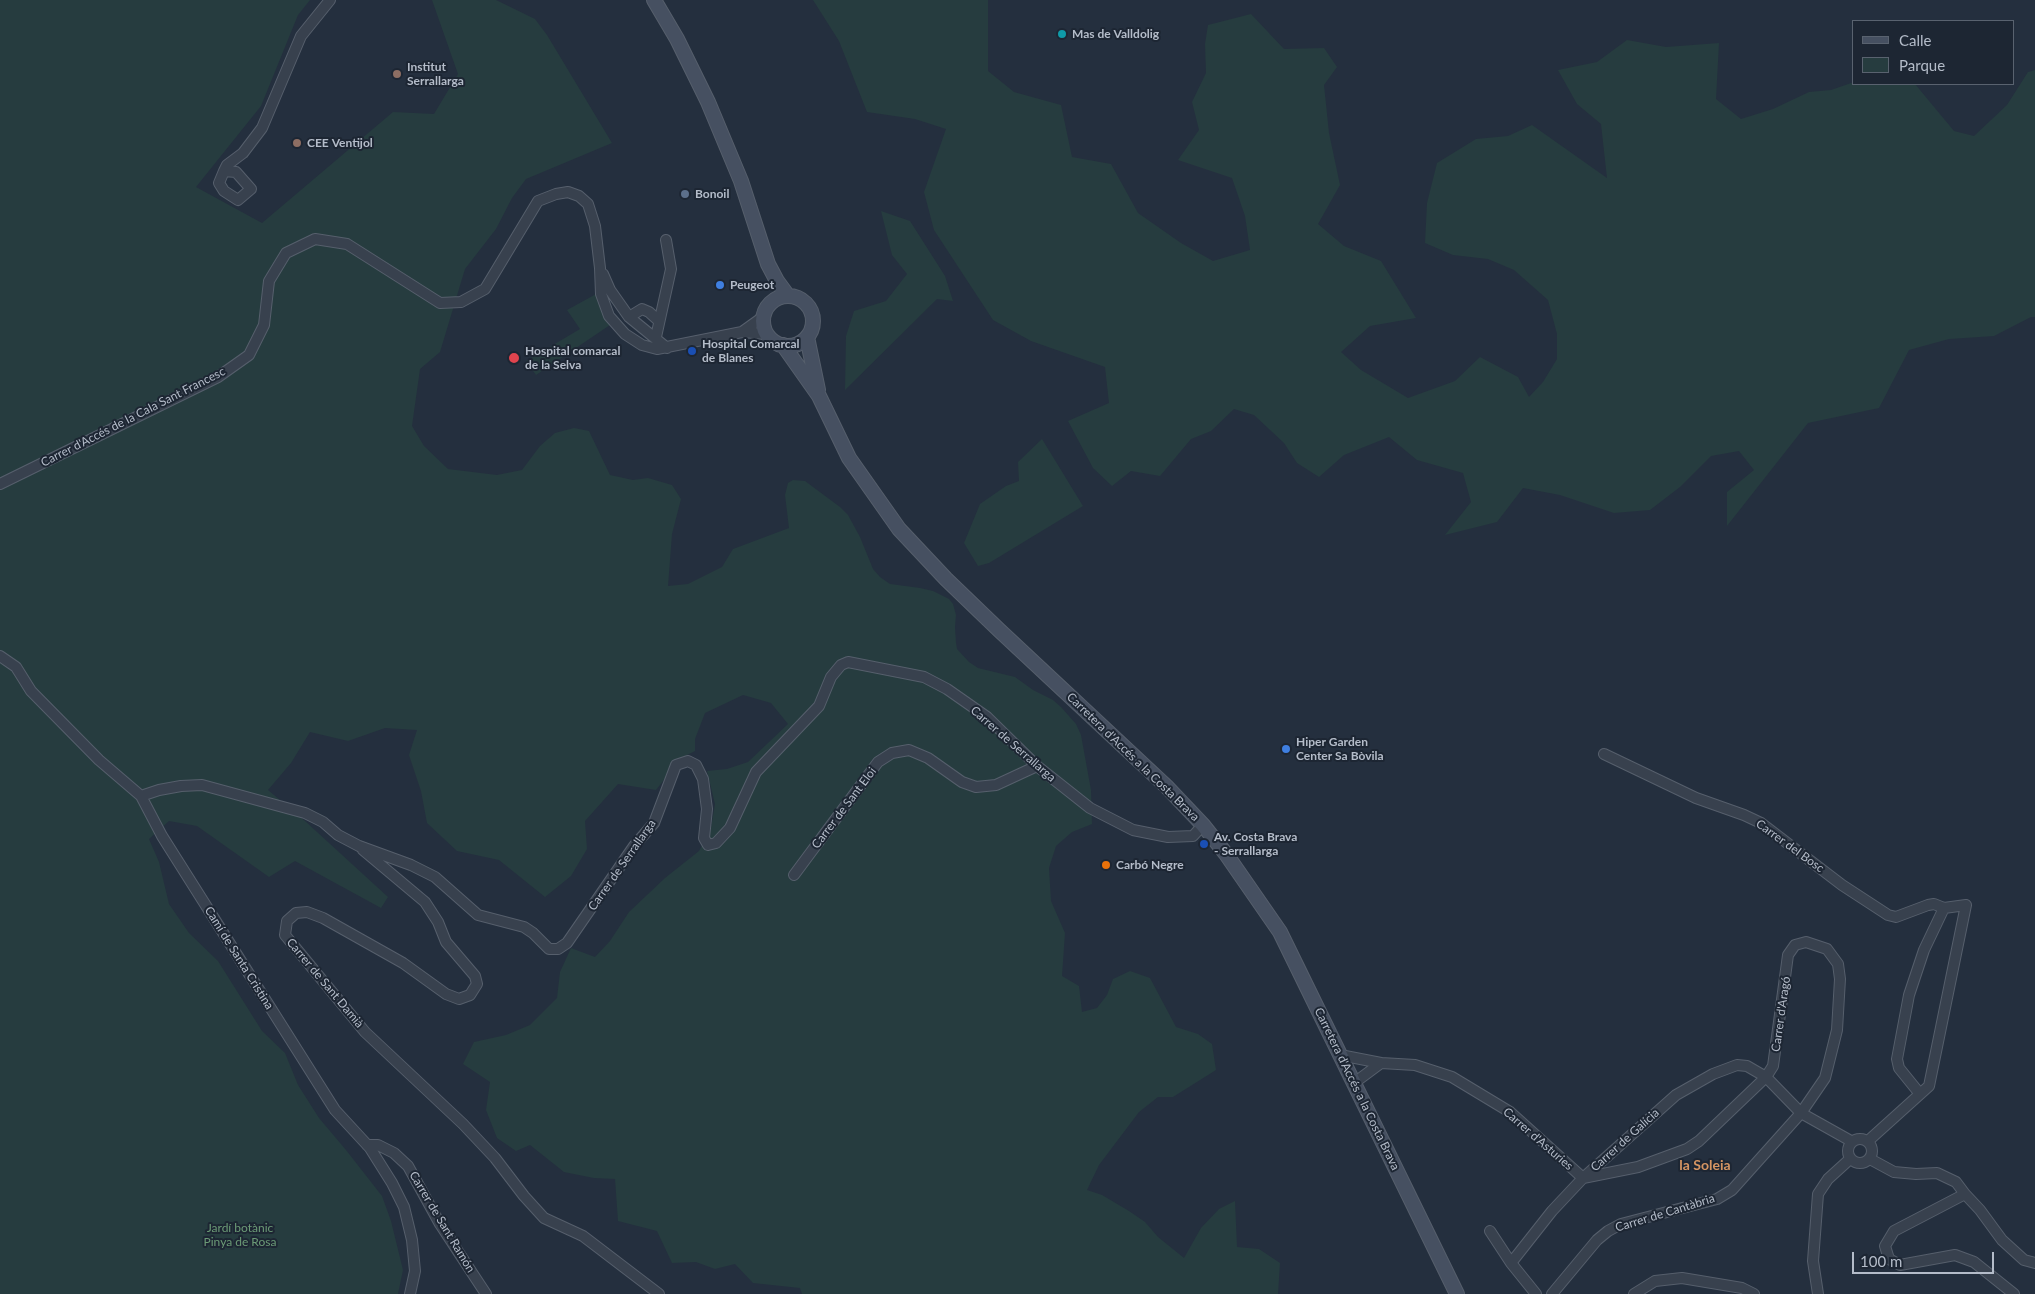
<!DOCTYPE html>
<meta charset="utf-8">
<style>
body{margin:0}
#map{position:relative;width:2035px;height:1294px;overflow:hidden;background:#242f3e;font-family:Lato,sans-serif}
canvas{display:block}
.legend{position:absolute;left:1852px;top:20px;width:162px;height:65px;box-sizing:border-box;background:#1d2633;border:1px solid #59626f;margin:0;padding:6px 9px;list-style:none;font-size:15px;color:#b4bcc9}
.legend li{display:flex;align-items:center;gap:10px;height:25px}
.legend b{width:25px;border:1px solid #59626f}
.scale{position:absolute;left:1852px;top:1252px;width:142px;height:22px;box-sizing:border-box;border:2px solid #b4bcc9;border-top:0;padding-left:6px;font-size:15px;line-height:18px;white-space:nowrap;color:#b4bcc9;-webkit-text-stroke:4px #1d2633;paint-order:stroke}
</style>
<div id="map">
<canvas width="2035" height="1294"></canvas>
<ul class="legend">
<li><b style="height:6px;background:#465061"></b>Calle</li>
<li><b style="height:14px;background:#263c3f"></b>Parque</li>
</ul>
<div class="scale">100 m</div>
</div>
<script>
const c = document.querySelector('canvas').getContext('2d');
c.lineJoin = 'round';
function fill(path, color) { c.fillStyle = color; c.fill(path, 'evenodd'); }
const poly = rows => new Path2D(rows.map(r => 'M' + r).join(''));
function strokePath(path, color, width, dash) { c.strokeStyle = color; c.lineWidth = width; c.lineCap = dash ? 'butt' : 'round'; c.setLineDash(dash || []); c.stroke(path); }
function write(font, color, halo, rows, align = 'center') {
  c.font = font + ' Lato,sans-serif'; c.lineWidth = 4; c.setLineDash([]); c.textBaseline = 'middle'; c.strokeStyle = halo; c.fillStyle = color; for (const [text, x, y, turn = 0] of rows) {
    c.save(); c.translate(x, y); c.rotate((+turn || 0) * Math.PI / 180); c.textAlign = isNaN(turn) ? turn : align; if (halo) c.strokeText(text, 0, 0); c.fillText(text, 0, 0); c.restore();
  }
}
const green = poly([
 [0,0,310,0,298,15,261,106,196,187,262,223,393,112,434,114,458,74,432,0,496,0,535,19,547,35,612,143,526,179,512,198,496,229,465,269,440,352,420,369,412,426,424,446,448,469,497,475,522,470,540,446,555,433,574,428,589,431,610,475,633,480,648,478,672,485,681,499,672,534,668,586,688,584,722,567,733,549,789,528,785,495,788,483,793,480,805,481,840,507,848,515,860,537,873,569,880,577,890,584,920,588,933,591,949,599,953,604,956,615,955,627,956,643,957,649,969,662,978,668,1015,677,1033,690,1053,700,1061,707,1076,724,1081,735,1091,790,1092,824,1072,832,1056,846,1049,868,1051,901,1065,933,1062,976,1079,986,1082,1012,1097,1008,1107,995,1113,979,1130,971,1150,978,1176,1027,1198,1034,1212,1044,1216,1070,1173,1097,1158,1097,1139,1112,1099,1165,1087,1190,1102,1195,1129,1211,1145,1222,1158,1237,1184,1258,1201,1228,1219,1209,1235,1201,1237,1247,1259,1249,1280,1263,1278,1294,802,1294,800,1288,753,1283,735,1264,715,1269,696,1262,672,1263,657,1231,618,1221,615,1179,594,1178,564,1172,530,1145,516,1151,497,1138,486,1110,490,1082,463,1064,474,1042,506,1035,530,1025,557,998,560,972,571,948,595,957,610,941,629,912,665,878,699,851,711,828,715,804,707,771,727,769,748,762,788,724,771,703,743,695,705,713,695,739,695,751,681,758,656,790,618,784,585,821,587,849,571,876,545,897,499,860,457,851,427,823,421,791,409,755,417,730,385,728,348,741,310,732,291,763,268,790,305,821,388,897,381,908,295,861,269,877,197,826,169,821,149,839,159,862,169,904,189,933,218,961,262,1031,285,1053,298,1085,319,1118,346,1150,382,1196,391,1221,403,1270,398,1294,0,1294],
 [813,0,988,0,988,71,1014,92,1061,105,1072,157,1111,164,1138,213,1181,243,1213,261,1250,250,1245,216,1232,178,1178,160,1199,130,1192,102,1206,73,1205,44,1208,25,1251,14,1284,49,1324,48,1337,67,1324,85,1329,133,1340,185,1318,224,1344,246,1381,261,1416,318,1370,326,1341,352,1361,370,1408,398,1455,381,1480,357,1518,377,1529,397,1543,382,1557,359,1557,334,1548,300,1514,270,1488,259,1453,255,1425,243,1427,203,1437,163,1476,139,1508,136,1532,125,1607,178,1601,124,1577,104,1558,70,1597,62,1627,40,1666,47,1719,43,1716,99,1741,119,1773,109,1809,92,1831,90,1854,82,1854,84,1915,84,1954,131,1974,136,2007,105,2028,72,2035,70,2035,317,2031,317,1994,336,1949,339,1909,350,1879,408,1808,423,1727,526,1727,492,1754,470,1739,451,1711,456,1680,487,1650,510,1614,513,1560,495,1523,488,1497,522,1445,535,1471,502,1463,473,1417,460,1389,437,1344,455,1319,477,1297,463,1284,443,1254,415,1234,409,1211,431,1191,439,1160,476,1131,471,1112,486,1093,468,1068,421,1109,403,1105,367,1031,341,993,320,934,230,924,192,946,129,915,119,867,112,839,41],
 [881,211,910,221,945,276,953,301,937,299,845,390,846,336,854,311,886,301,907,274,892,255],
 [598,293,605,319,610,325,536,375,526,361,580,329,567,310],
 [1042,439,1083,506,989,563,978,566,964,543,980,504,1006,486,1019,481,1018,462]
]);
const minor = poly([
 [224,171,236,172,251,189,238,200,224,191,219,183,224,171,227,165,243,153,262,128,301,36,330,0],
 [603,274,610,290,629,317,667,348],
 [629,317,642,309,649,312,659,321],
 [742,332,763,317],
 [656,337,671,269,666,240],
 [0,484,218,377,249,355,264,325,269,281,286,253,315,239,347,244,440,303,461,302,485,289,538,201,556,194,568,192,579,196,588,204,595,226,600,268,601,294,609,316,625,334,642,345,657,349,742,332,766,334],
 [0,656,16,667,31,691,99,760,141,796,162,836,335,1110,370,1148,392,1183,404,1207,412,1240,415,1271,410,1294],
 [1604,754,1696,798,1744,815,1761,823,1842,885,1888,915,1896,917,1928,905,1934,904,1944,908],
 [141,796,159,790,181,786,202,785,305,813,323,822,338,835,359,846,411,865,435,877,478,915,524,927,533,933,549,949,558,949,567,943,634,846,654,823,676,765,688,761,696,765,703,779,707,809,704,838,708,845,716,843,730,828,756,772,819,706,831,677,841,665,848,662,924,677,947,689,987,717,1037,766,1090,808,1133,830,1168,837,1193,836,1203,825],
 [363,850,425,902,438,922,446,942,475,976,477,984,470,995,459,999,446,994,403,963,323,918,307,912,296,913,287,921,285,935,365,1032,463,1124,495,1158,524,1196,544,1218,583,1236,659,1294],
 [794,875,878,762,892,753,909,750,928,758,962,782,976,787,996,785,1037,766],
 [1340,1055,1381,1063],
 [1354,1083,1381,1063,1415,1065,1452,1077,1510,1112,1583,1178,1638,1167,1687,1149,1699,1141,1766,1077,1773,1066,1788,955,1795,945,1806,942,1827,949,1838,964,1840,979,1837,1030,1825,1078,1801,1113,1732,1190,1717,1199,1621,1224,1608,1231,1597,1240,1552,1294],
 '1848 1151a12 12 0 1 1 24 0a12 12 0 1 1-24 0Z',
 [1868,1141,1929,1086,1966,905,1944,908,1924,950,1909,995,1897,1059,1899,1068,1920,1094],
 [367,1145,378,1145,394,1153,408,1166,440,1224,486,1294],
 [1870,1159,1894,1172,1916,1174,1937,1173,1956,1182,1965,1194,1894,1231,1885,1246,1889,1259,1900,1265,1955,1255,1974,1262,2014,1294],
 [1965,1194,1980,1210,2002,1240,2024,1260,2035,1263],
 [1490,1231,1511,1263,1536,1294],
 [1511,1263,1552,1211,1583,1178,1676,1095,1713,1074,1737,1065,1747,1066,1766,1077,1801,1113,1851,1141],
 [1634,1294,1655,1281,1682,1278,1742,1288,1754,1294],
 [1818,1294,1813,1261,1818,1194,1828,1179,1850,1159]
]);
const secondary = poly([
 [654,0,677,39,708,102,741,181,768,264,777,281,788,296],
 '763 321a25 25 0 1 1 50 0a25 25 0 1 1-50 0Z',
 [807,337,818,390],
 [783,345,819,396,849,458,899,529,946,579,999,630,1166,786,1203,825,1226,854,1280,932,1457,1294]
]);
const markers = [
 [1062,34,5,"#0f9aa8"],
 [397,74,5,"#8d6e63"],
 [297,143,5,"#8d6e63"],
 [685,194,5,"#5c6f8a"],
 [720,285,5,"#3f7fe0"],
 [692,351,5,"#1a4fb4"],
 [514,358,6,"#e0444e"],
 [1286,749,5,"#3f7fe0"],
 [1204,844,5,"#1a4fb4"],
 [1106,865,5,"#e8710a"]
];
const poiNames = [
 ["Mas de Valldolig",1072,34],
 ["Institut",407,67],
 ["Serrallarga",407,81],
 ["CEE Ventijol",307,143],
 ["Bonoil",695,194],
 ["Peugeot",730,285],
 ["Hospital Comarcal",702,344],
 ["de Blanes",702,358],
 ["Hospital comarcal",525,351],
 ["de la Selva",525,365],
 ["Hiper Garden",1296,742],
 ["Center Sa Bòvila",1296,756],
 ["Av. Costa Brava",1214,837],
 ["- Serrallarga",1214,851],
 ["Carbó Negre",1116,865]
];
const streetNames = [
 ["Carrer d'Accés de la Cala Sant Francesc",133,417,-27],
 ["Carrer de Serrallarga",1013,744,41],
 ["Carretera d'Accés a la Costa Brava",1133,757,44],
 ["Carrer de Sant Eloi",844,808,-53],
 ["Carrer del Bosc",1790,846,36],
 ["Carrer de Serrallarga",622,865,-55],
 ["Camí de Santa Cristina",239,958,58],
 ["Carrer de Sant Damià",325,983,50],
 ["Carrer d'Aragó",1781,1014,-82],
 ["Carretera d'Accés a la Costa Brava",1357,1089,64],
 ["Carrer d'Asturies",1538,1139,41],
 ["Carrer de Galícia",1625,1140,-42],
 ["Carrer de Cantàbria",1665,1213,-17],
 ["Carrer de Sant Ramón",442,1222,59]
];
const parkNames = [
 ["Jardí botànic",240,1228],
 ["Pinya de Rosa",240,1242]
];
const neighbourhoodNames = [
 ["la Soleia",1705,1165]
];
fill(green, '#263c3f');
strokePath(minor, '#565f6c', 12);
strokePath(secondary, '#565f6c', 16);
strokePath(minor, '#38414e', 10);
strokePath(secondary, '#465061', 14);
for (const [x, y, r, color] of markers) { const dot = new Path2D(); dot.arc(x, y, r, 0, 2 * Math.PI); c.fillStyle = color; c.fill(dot); strokePath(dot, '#1d2633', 2); }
write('bold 12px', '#b4bcc9', '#1d2633', poiNames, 'left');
write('12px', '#b4bcc9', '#1d2633', streetNames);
write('12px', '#6b9a76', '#1d2633', parkNames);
write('bold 14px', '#d59563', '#1d2633', neighbourhoodNames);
</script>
